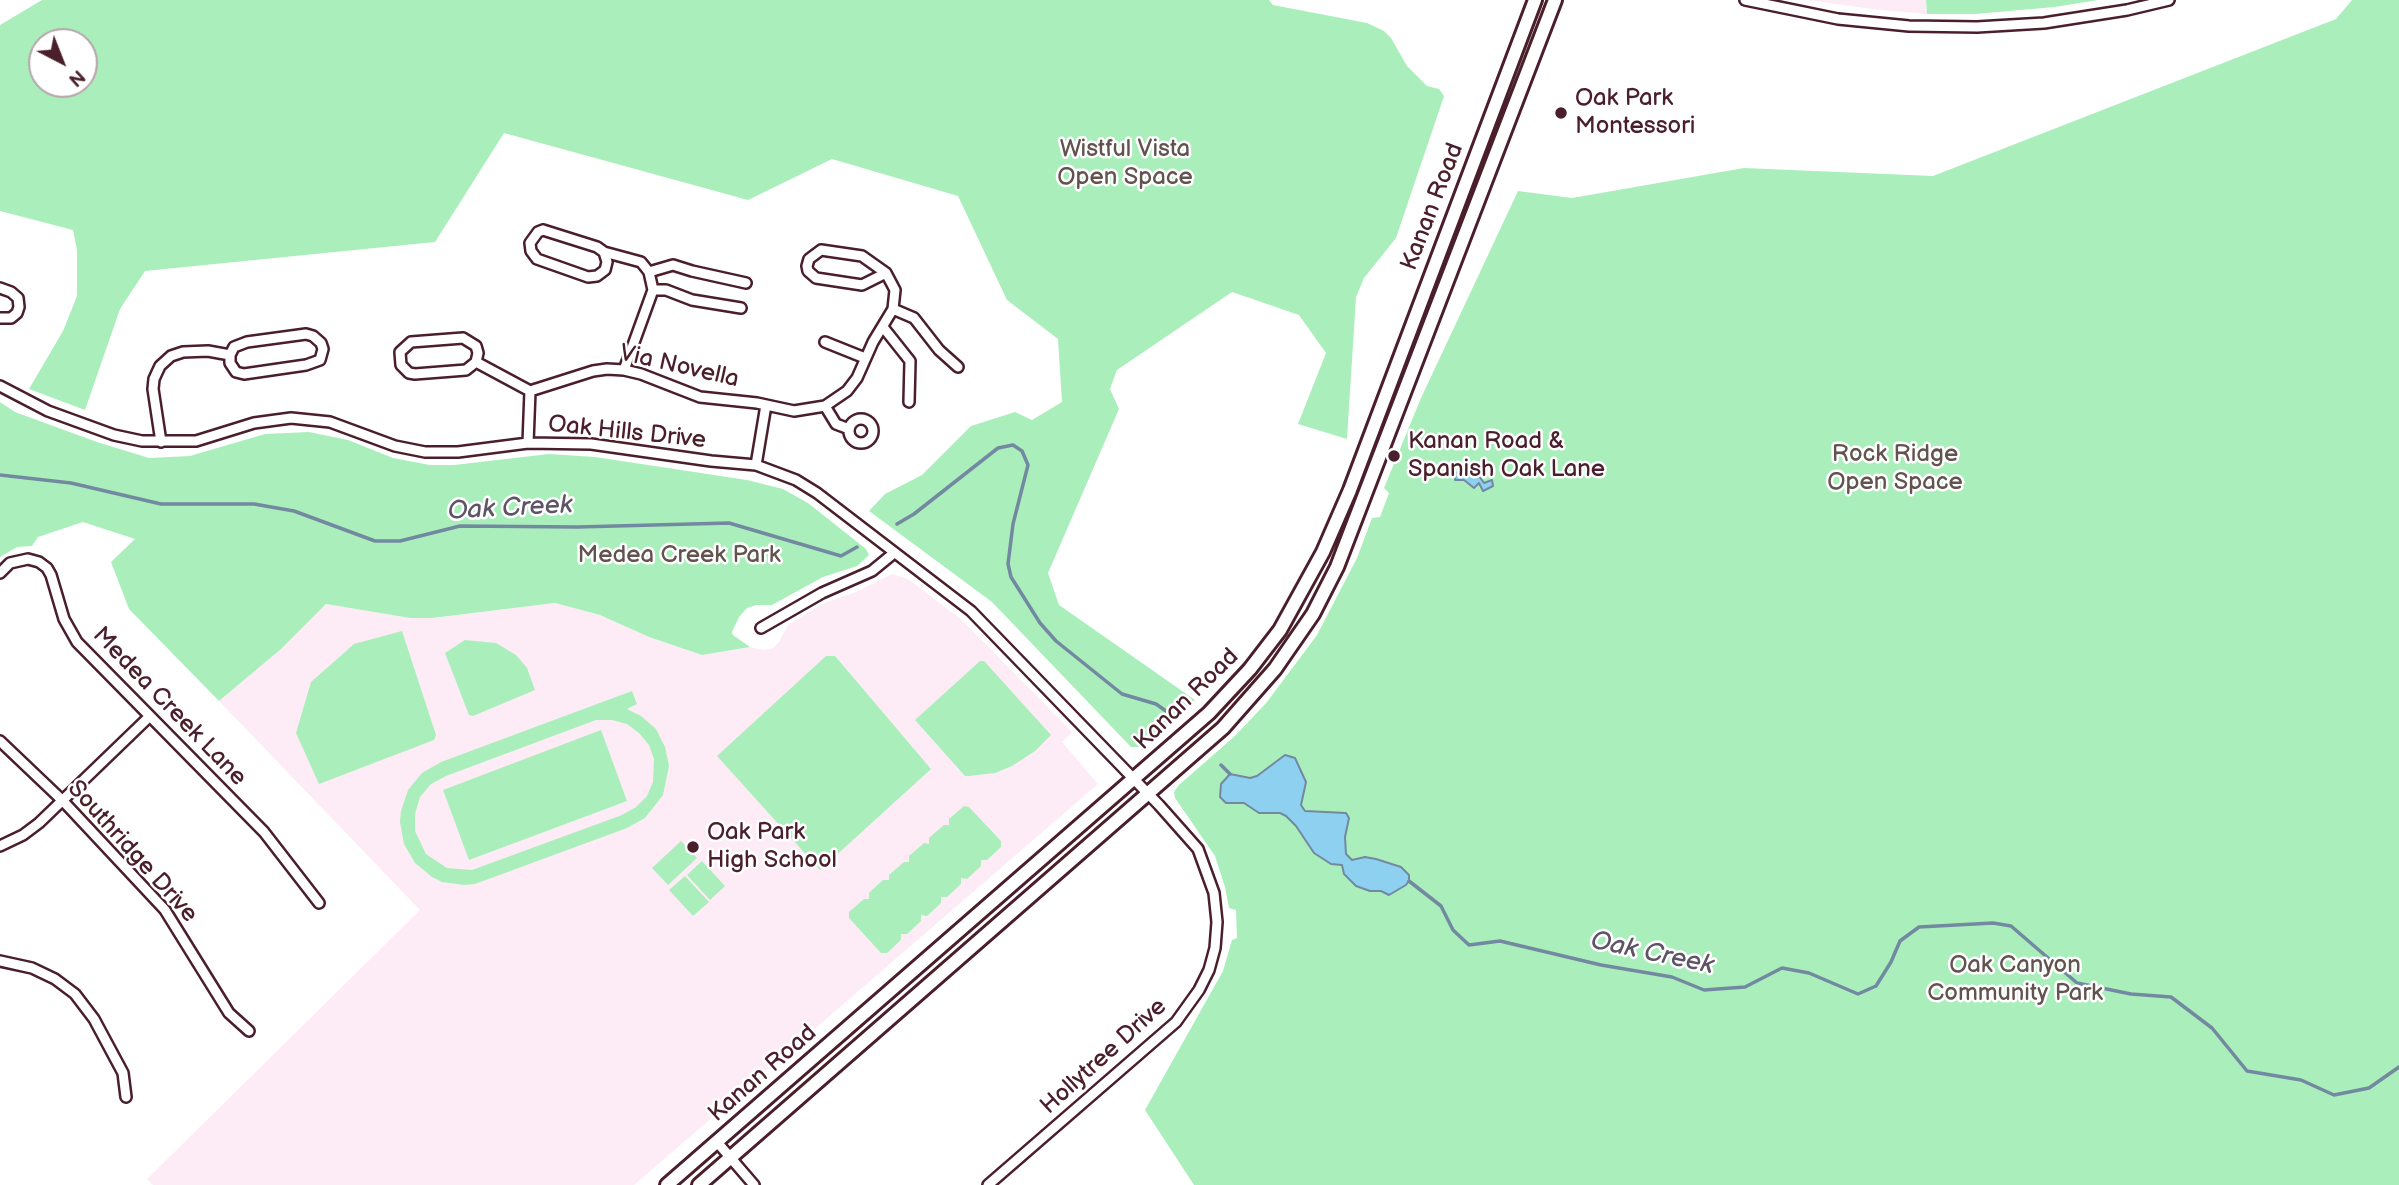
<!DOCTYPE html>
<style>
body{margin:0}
#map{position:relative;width:2399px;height:1185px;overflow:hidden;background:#fff;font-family:"Balsamiq Sans",sans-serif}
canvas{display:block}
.north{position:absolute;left:28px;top:28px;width:70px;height:70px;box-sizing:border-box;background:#fff;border:2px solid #b7a5aa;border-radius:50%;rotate:138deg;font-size:19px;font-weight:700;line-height:28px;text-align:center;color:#4a1f2b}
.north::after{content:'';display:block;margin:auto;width:24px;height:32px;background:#4a1f2b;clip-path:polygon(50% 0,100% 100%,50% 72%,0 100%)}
</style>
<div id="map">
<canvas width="2399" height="1185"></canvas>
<div class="north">N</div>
</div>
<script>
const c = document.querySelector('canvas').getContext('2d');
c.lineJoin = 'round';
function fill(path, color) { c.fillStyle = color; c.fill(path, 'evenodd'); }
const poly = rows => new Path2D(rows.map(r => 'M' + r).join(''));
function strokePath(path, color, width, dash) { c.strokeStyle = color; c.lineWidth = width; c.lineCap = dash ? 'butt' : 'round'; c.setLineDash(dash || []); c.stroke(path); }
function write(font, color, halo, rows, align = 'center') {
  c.font = font + ' "Balsamiq Sans",sans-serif'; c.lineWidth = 5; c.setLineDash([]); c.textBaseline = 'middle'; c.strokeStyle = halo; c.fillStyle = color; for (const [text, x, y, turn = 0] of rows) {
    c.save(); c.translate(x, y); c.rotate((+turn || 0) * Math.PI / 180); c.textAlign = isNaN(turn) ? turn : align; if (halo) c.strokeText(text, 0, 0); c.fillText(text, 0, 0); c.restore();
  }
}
const built = poly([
 [1808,0,1926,0,1927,14,1879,10],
 [892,574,908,579,962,620,1072,732,1062,742,1098,784,634,1185,153,1185,147,1179,420,910,219,701,281,649,326,604,410,618,432,618,555,603,600,615,649,637,702,655,750,647,764,650,773,648,779,642,788,625,824,603,856,592]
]);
const green = poly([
 [42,0,1269,0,1273,5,1367,23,1384,31,1391,38,1407,66,1427,86,1439,89,1444,96,1396,238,1364,278,1356,297,1347,439,1298,424,1326,353,1299,315,1232,292,1117,370,1110,389,1119,409,1048,573,1059,605,1195,700,1140,747,1131,747,992,602,869,511,885,494,922,475,971,426,1015,412,1032,420,1062,402,1058,339,1007,300,958,196,832,159,748,200,504,133,435,242,145,271,120,309,85,410,29,389,63,331,77,296,77,250,73,230,0,211,0,25],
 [42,42,84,42,84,84,42,84],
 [1926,0,2098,0,2055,7,1975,14,1927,14],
 [2352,0,2399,0,2399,1185,1194,1185,1145,1110,1223,971,1232,940,1237,938,1236,910,1229,908,1225,887,1215,856,1175,798,1174,792,1179,785,1236,735,1267,702,1317,635,1357,558,1372,518,1380,517,1389,493,1384,488,1421,398,1518,191,1572,198,1744,168,1933,176,2336,19],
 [0,402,15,412,97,442,149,458,190,456,265,434,309,432,348,440,393,458,430,465,454,465,549,454,595,457,747,480,783,489,808,503,866,549,869,555,857,566,823,577,772,605,756,605,747,608,739,617,732,632,733,635,750,647,702,655,649,637,600,615,555,603,432,618,410,618,326,604,281,649,219,701,129,609,111,562,135,539,83,522,38,537,32,546,17,547,0,557],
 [402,631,436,735,434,740,319,784,296,733,311,682,354,644],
 [465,640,496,643,516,655,527,668,535,690,473,716,469,715,445,653],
 [826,656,835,656,931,769,820,870,717,756],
 [980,661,984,661,1051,735,1035,751,1012,766,995,773,969,776,965,776,915,720],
 [632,691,637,704,627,709,641,716,656,729,665,747,669,766,663,795,645,818,627,828,475,884,464,885,442,882,432,877,415,863,404,844,400,822,401,811,408,790,422,773,441,762],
 [596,720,612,720,627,724,639,733,649,745,654,759,653,782,647,796,636,807,622,815,472,870,447,868,426,854,415,831,415,814,420,797,431,784,446,776],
 [601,730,627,801,469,860,443,790],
 [964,806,969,807,1001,841,1001,847,987,860,981,860,981,866,967,879,961,878,961,884,947,897,941,897,941,903,927,916,921,915,921,921,907,934,901,934,901,940,887,953,881,953,849,918,849,912,864,899,869,899,869,893,883,880,889,880,889,875,904,862,909,862,909,856,924,843,929,844,929,838,944,825,949,825,949,819],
 [681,841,697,858,668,885,652,868],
 [702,861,725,886,710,900,687,875],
 [685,876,709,902,693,916,669,890]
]);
const water = poly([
 [1466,467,1466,474,1469,476,1479,476,1484,483,1492,480,1493,486,1483,491,1479,483,1474,488,1464,480,1455,480,1456,473,1466,467],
 [1285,755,1295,758,1306,782,1301,805,1305,811,1346,813,1349,818,1345,837,1346,854,1352,860,1365,857,1376,859,1401,867,1409,875,1409,881,1406,885,1389,895,1381,891,1370,891,1356,886,1344,874,1342,865,1331,864,1314,853,1296,826,1286,816,1280,813,1259,813,1244,803,1226,803,1220,797,1221,784,1230,774,1250,778,1257,776,1285,755]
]);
const stream = poly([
 [0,475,71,483,161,504,254,504,294,511,375,541,400,541,460,526,578,527,729,523,841,556,857,547],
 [897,524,914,514,998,448,1013,445,1022,451,1028,465,1013,524,1008,564,1011,577,1040,623,1056,641,1122,694,1156,704,1173,716],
 [1221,765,1230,774],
 [1409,881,1441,906,1453,930,1469,945,1500,941,1601,965,1672,977,1704,990,1745,987,1782,968,1809,973,1858,994,1876,986,1891,962,1900,941,1919,927,1993,923,2011,926,2077,983,2131,994,2171,997,2212,1028,2247,1071,2301,1080,2334,1095,2369,1088,2399,1067]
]);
const street = poly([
 [1745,0,1838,19,1909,26,1977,27,2044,23,2127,10,2169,0],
 [543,230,597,247,604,252,607,262,605,270,597,276,588,277,537,259,531,251,530,243,538,232,543,230],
 [821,250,862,256,886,273,862,285,816,278,808,271,807,266,809,259,821,250],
 [604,252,641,262,649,272,653,290,624,370],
 [649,272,673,265,692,271,746,283],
 [0,288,11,292,18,298,19,307,17,313,11,318,0,318],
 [653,290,666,290,692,300,741,308],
 [893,309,914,318,939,350,958,367],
 [883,327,910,361,909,402],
 [306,334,313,336,321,343,323,349,320,360,306,365,244,374,236,372,230,363,230,355,234,347,247,342,306,334],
 [463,338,476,346,478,353,476,362,466,370,415,374,409,373,401,365,400,352,411,342,463,338],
 [825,342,865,358],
 [476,362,530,391],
 [0,386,48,411,114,435,142,441,196,441,254,423,291,418,330,422,395,446,425,452,458,452,528,443,591,444,711,461,756,465,796,480,817,493,971,611,1159,805,1198,849,1214,893,1217,922,1215,948,1209,970,1199,990,1176,1022,988,1185],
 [530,391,593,371,607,369,624,370,641,374,700,397,757,403,794,411,825,406,847,391,857,378,873,342,893,309,895,290,886,273],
 [825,406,836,424,849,429],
 '849 431a12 12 0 1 1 24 0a12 12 0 1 1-24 0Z',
 [161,442,153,389,154,379,160,366,171,356,183,352,208,351,230,355],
 [528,443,530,391],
 [756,465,766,405],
 [0,573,10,563,28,559,39,562,47,568,51,575,64,619,77,642,264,832,319,903],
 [761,628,822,593,872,571,894,553],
 [0,741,63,801,165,910,229,1013,249,1031],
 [0,846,23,835,39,823,150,716],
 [0,961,32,968,55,979,75,994,94,1019,123,1073,126,1097],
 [717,1142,754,1185]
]);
const secondary = poly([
 [667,1185,1209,713,1250,669,1280,630,1323,552,1350,490,1535,0],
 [699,1185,1223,728,1275,669,1313,614,1337,567,1555,0]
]);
const markers = [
 [1561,113,7,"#4a1f2b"],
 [1394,456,7,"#4a1f2b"],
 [693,847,7,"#4a1f2b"]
];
const poiNames = [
 ["Oak Park",1575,99],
 ["Montessori",1575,127],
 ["Kanan Road &",1408,442],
 ["Spanish Oak Lane",1408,470],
 ["Oak Park",707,833],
 ["High School",707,861]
];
const parkNames = [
 ["Wistful Vista",1125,150],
 ["Open Space",1125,178],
 ["Rock Ridge",1895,455],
 ["Open Space",1895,483],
 ["Medea Creek Park",679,556],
 ["Oak Canyon",2015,966],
 ["Community Park",2015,994]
];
const streetNames = [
 ["Kanan Road",1433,207,-69],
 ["Via Novella",679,367,13],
 ["Oak Hills Drive",627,433,6],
 ["Kanan Road",1187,700,-44],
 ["Medea Creek Lane",169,707,46],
 ["Southridge Drive",132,852,48],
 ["Hollytree Drive",1104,1057,-42],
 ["Kanan Road",763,1074,-41]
];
const waterNames = [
 ["Oak Creek",510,509,-3],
 ["Oak Creek",1652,954,12]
];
fill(built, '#fdecf5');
fill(green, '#aaefbb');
fill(water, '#8ed0f0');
strokePath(water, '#7389a1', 2);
strokePath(stream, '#7389a1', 3.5);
strokePath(street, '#4a1f2b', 14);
strokePath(secondary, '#4a1f2b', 18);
strokePath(street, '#fff', 9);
strokePath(secondary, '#fff', 12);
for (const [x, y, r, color] of markers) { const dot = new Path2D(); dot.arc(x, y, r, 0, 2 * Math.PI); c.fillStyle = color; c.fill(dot); strokePath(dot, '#fff', 2.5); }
write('24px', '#4a1f2b', '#fff', poiNames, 'left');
write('24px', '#62534f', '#fff', parkNames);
write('24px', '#4a1f2b', '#fff', streetNames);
write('italic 26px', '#5e5466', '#fff', waterNames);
</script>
